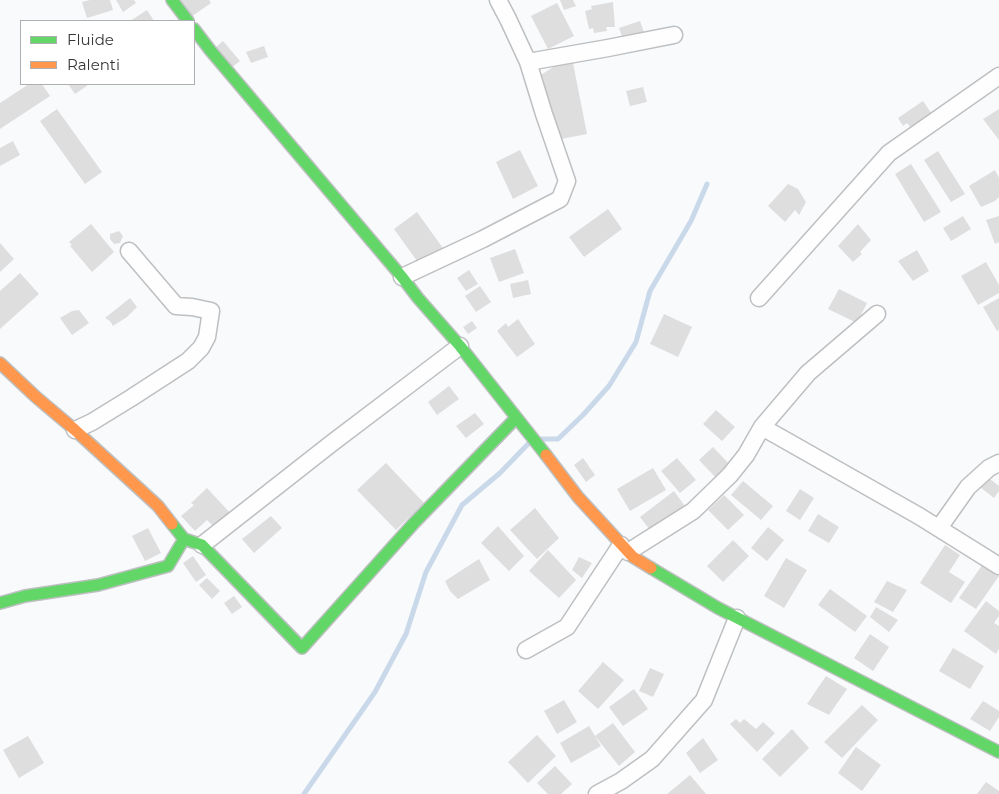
<!DOCTYPE html>
<style>
body{margin:0}
#map{position:relative;width:999px;height:794px;overflow:hidden;background:#f8fafc;font-family:Montserrat,sans-serif}
canvas{display:block}
.legend{position:absolute;left:20px;top:20px;width:175px;height:65px;box-sizing:border-box;background:#fff;border:1px solid #aeafaf;margin:0;padding:6px 9px;list-style:none;font-size:15px;color:#353637}
.legend li{display:flex;align-items:center;gap:10px;height:25px}
.legend b{width:25px;border:1px solid #aeafaf}
</style>
<div id="map">
<canvas width="999" height="794"></canvas>
<ul class="legend">
<li><b style="height:6px;background:#63d668"></b>Fluide</li>
<li><b style="height:6px;background:#ff974d"></b>Ralenti</li>
</ul>
</div>
<script>
const c = document.querySelector('canvas').getContext('2d');
c.lineJoin = 'round';
const poly = rows => new Path2D(rows.map(r => 'M' + r).join(''));
function strokePath(path, color, width, dash) { c.strokeStyle = color; c.lineWidth = width; c.lineCap = dash ? 'butt' : 'round'; c.setLineDash(dash || []); c.stroke(path); }
function fill(path, color) { c.fillStyle = color; c.fill(path, 'evenodd'); }
const stream = poly([
 [541,439,558,439,583,415,609,386,636,342,650,291,691,221,707,184],
 [304,794,375,692,406,634,426,572,462,505,500,473,529,443]
]);
const building = poly([
 [90,0,110,0,113,10,87,18,82,2],
 [116,0,134,0,136,3,123,12],
 [175,0,209,0,211,3,188,19],
 [560,0,573,0,576,6,564,10],
 [613,2,615,27,606,27,607,31,594,33,593,28,589,29,585,11,592,9,591,6],
 [557,3,574,36,548,49,531,16],
 [147,10,154,21,130,21],
 [640,21,644,32,623,39,619,28],
 [223,41,240,61,226,72,210,52],
 [264,46,268,57,251,63,246,52],
 [573,63,587,134,556,140,541,75,556,65],
 [29,84,42,84,50,96,0,129,0,103],
 [68,84,86,84,87,86,75,94],
 [643,87,647,102,630,106,626,91],
 [923,101,932,114,911,128,907,123,903,126,898,118],
 [57,109,102,172,85,184,40,121],
 [999,109,999,140,983,119],
 [13,141,20,155,0,166,0,148],
 [520,150,538,186,513,199,496,162],
 [938,151,965,194,951,202,924,160],
 [911,164,941,212,924,222,895,174],
 [995,170,999,178,999,197,995,201,981,207,969,186],
 [788,184,798,189,806,202,799,215,795,210,785,222,768,206],
 [608,209,622,229,584,257,569,237],
 [417,212,445,251,422,268,394,229],
 [963,216,971,229,951,241,943,228],
 [999,216,999,242,995,244,986,220],
 [91,224,114,252,92,272,70,246,72,245,69,242],
 [858,224,871,240,860,252,862,254,853,262,838,246],
 [119,231,123,236,120,243,114,244,110,239,110,234],
 [0,243,14,259,0,272],
 [515,249,524,273,499,282,490,258],
 [917,250,929,271,913,281,898,261],
 [986,262,999,285,999,293,978,305,961,276],
 [469,270,478,284,466,291,457,278],
 [20,273,39,294,0,329,0,291],
 [528,280,531,294,513,298,510,284],
 [480,286,491,302,476,312,465,296],
 [839,289,867,303,857,323,828,309],
 [130,298,137,307,127,317,113,326,110,321,105,318],
 [999,298,999,330,997,331,983,307],
 [79,310,89,323,72,335,60,318,72,311],
 [664,314,692,327,678,357,650,344],
 [518,319,535,344,517,357,497,331,506,323,508,327],
 [472,321,477,328,468,334,463,327],
 [449,386,459,399,437,415,428,402],
 [716,410,735,427,722,441,703,424],
 [475,413,484,424,466,438,456,426],
 [713,447,732,467,718,480,699,460],
 [583,458,595,475,586,482,574,465],
 [677,458,696,480,680,493,661,471],
 [386,463,424,503,396,530,357,490],
 [653,468,666,490,630,511,617,489],
 [984,474,999,486,999,491,994,498,976,484],
 [743,481,773,506,761,520,731,495],
 [207,488,232,515,216,529,207,520,195,531,181,516,194,505,191,503],
 [800,489,814,498,800,520,786,511],
 [674,491,687,509,653,534,640,517],
 [724,495,744,515,728,530,708,510],
 [535,508,559,538,537,559,510,530],
 [818,514,839,527,829,543,808,531],
 [271,516,282,528,254,553,242,539],
 [498,526,524,556,509,571,481,543],
 [768,527,784,540,767,561,751,548],
 [148,528,161,553,145,561,132,536],
 [733,540,749,556,723,582,707,566],
 [945,545,960,555,949,572,965,582,951,603,920,583],
 [548,550,576,580,559,598,529,571],
 [193,556,206,575,196,582,183,563],
 [579,557,592,563,582,578,572,570],
 [786,558,807,570,784,608,764,596],
 [479,559,490,580,458,599,450,591,445,581],
 [983,564,999,576,976,609,959,598],
 [207,578,220,591,212,599,199,585],
 [887,581,907,590,893,612,874,602],
 [830,589,867,616,855,632,818,605],
 [234,596,242,607,232,614,224,603],
 [986,601,999,611,999,616,994,623,999,626,999,649,996,654,964,631],
 [876,607,898,620,889,632,870,617],
 [870,634,889,647,873,671,854,658],
 [953,648,984,666,970,689,939,671],
 [603,662,624,680,598,709,578,691],
 [650,668,664,674,653,697,639,691],
 [826,676,847,689,829,715,807,704],
 [634,689,648,709,623,726,609,707],
 [564,700,577,722,557,734,544,711],
 [983,701,999,711,999,717,990,731,970,719],
 [862,705,878,720,842,758,824,742],
 [736,719,740,723,744,719,756,729,763,722,775,733,757,752,730,724],
 [613,723,635,752,619,766,595,736],
 [589,726,601,746,571,763,560,743],
 [792,729,809,748,780,777,762,759],
 [537,735,556,756,528,783,508,762],
 [28,736,44,763,19,778,3,750],
 [703,738,718,760,700,773,686,753],
 [856,747,881,765,862,791,838,773],
 [555,766,572,784,561,794,548,794,537,783],
 [690,775,706,794,667,794],
 [986,782,999,791,999,794,977,794]
]);
const street = poly([
 [528,62,608,48,674,35],
 [402,277,483,239,560,199,567,181,544,114,528,62,508,19,498,0],
 [759,298,889,153,999,76],
 [762,427,919,516,999,566],
 [75,430,92,422,131,398,188,361,201,348,207,337,211,311,192,307,176,306,129,251],
 [939,528,968,487,989,468,999,463],
 [202,545,332,443,460,346],
 [628,552,693,511,730,475,746,455,762,427,808,373,877,314],
 [526,650,567,627,621,545],
 [597,794,621,781,652,759,704,700,737,618]
]);
const fast = poly([
 [172,0,188,21],
 [194,29,210,50,402,277,418,298,460,346,546,455],
 [184,539,202,545,302,648,414,523,516,418],
 [651,568,718,608,999,752],
 [0,603,25,596,98,585,168,566,184,539,172,524]
]);
const slow = poly([
 [0,363,36,397,75,430,158,506,172,524],
 [546,455,578,497,633,557,651,568]
]);
strokePath(stream, '#cad9ea', 5);
fill(building, '#dededf');
strokePath(street, '#bdbfc0', 19);
strokePath(fast, '#bdbfc0', 14);
strokePath(slow, '#bdbfc0', 14);
strokePath(street, '#fefeff', 16);
strokePath(fast, '#63d668', 11);
strokePath(slow, '#ff974d', 11);
</script>
